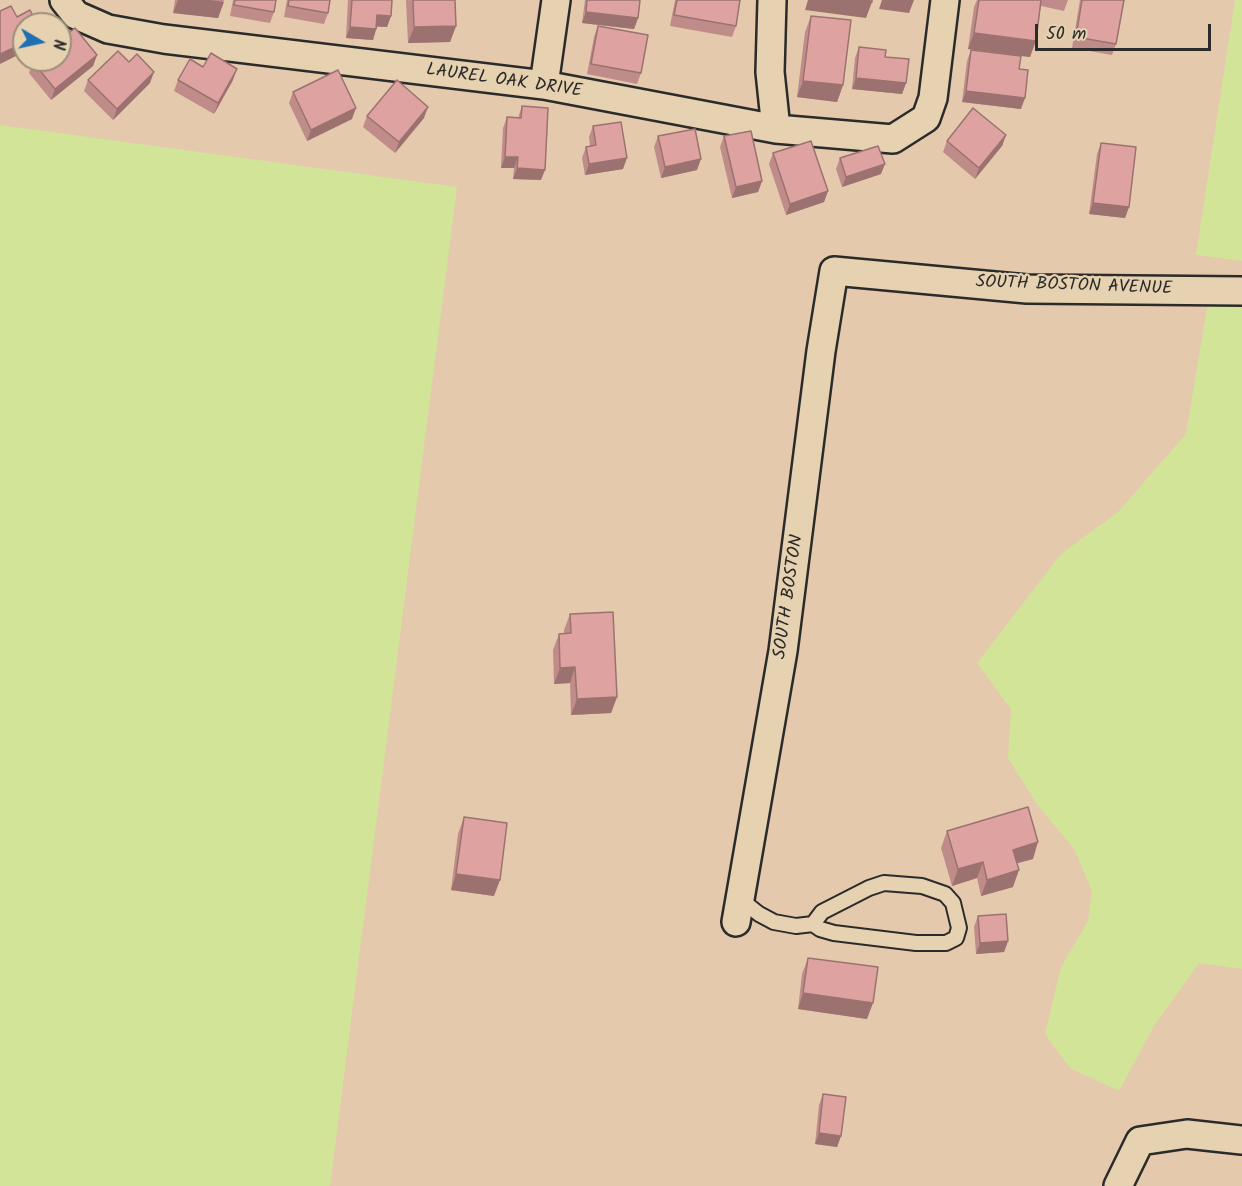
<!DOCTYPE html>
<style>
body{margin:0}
#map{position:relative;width:1242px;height:1186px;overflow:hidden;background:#e4c9ad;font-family:Kalam,sans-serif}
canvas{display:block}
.north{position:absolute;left:12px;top:12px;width:60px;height:60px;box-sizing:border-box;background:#e6d2b0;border:2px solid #9b8f7b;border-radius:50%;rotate:99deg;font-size:16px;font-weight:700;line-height:24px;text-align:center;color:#2b2b2b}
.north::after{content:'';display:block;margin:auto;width:21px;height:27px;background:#1f6fb2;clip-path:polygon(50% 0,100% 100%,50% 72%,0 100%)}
.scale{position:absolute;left:1035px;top:24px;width:176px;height:27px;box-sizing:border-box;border:3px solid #2b2b2b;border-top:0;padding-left:8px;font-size:18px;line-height:21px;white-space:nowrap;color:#2b2b2b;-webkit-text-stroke:4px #e6d2b0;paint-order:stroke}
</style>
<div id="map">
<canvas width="1242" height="1186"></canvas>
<div class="north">N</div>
<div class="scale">50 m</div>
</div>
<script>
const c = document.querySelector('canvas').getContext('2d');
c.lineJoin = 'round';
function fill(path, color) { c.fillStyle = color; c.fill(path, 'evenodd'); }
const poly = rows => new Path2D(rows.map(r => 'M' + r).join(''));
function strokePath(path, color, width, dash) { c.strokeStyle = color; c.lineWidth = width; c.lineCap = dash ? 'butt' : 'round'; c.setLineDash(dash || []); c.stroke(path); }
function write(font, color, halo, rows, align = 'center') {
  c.font = font + ' Kalam,sans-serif'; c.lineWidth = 4.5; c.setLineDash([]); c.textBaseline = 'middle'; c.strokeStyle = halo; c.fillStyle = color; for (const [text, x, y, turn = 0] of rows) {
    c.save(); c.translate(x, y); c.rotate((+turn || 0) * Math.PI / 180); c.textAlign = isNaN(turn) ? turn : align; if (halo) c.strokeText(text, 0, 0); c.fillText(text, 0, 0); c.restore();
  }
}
const green = poly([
 [1235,0,1242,0,1242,261,1196,255],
 [0,125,457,187,330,1186,0,1186],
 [1208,302,1242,302,1242,969,1199,963,1154,1026,1119,1091,1070,1068,1045,1034,1061,967,1088,921,1092,891,1074,849,1036,803,1008,758,1011,709,977,663,1061,554,1118,512,1186,434]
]);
const service = poly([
 [740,899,759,914,774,922,796,926,813,924,822,912,869,888,884,883,922,886,945,894,953,903,959,928,956,938,946,943,916,943,834,933,820,929,813,924]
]);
const minor = poly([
 [64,0,76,15,108,29,164,39,544,85,776,129,893,139,926,118,933,98,945,0],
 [772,0,770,72,776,129],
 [544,85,556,0],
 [736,922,783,651,821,351,834,271,1027,289,1242,291],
 [1118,1186,1140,1141,1187,1134,1242,1140]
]);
const wall = poly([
 [175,0,224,0,218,18,173,13],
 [233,0,276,0,274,12,270,23,230,16],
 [287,0,330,0,328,13,324,24,284,17],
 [348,0,392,0,391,16,387,27,377,27,373,40,346,38],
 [406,0,455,0,456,26,450,42,408,43],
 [585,0,640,0,638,18,634,29,582,23],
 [675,0,740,0,736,26,732,37,670,26],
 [977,0,1068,0,1064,11,1041,6,1030,57,968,49,974,7],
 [1080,0,1124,0,1116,44,1112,55,1072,48],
 [811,16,843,85,837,102,797,97,805,32],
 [598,26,641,73,637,84,587,74,594,37],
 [859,47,885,57,906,83,902,94,852,89,855,58],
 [971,50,1019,69,1021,109,962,102,967,61],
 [97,55,93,66,51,100,29,73,33,62],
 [88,80,150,83,113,120,84,91],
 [178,80,233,80,214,114,174,91],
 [293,92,352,119,307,141,289,103],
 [522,106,541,180,513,179,514,168,501,168,503,128,507,117,518,118],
 [367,116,424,118,395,153,363,127],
 [593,126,623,169,585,175,582,158,586,147,590,146,589,137],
 [1006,135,1002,146,975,179,943,152,947,141],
 [658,136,697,170,661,178,654,147],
 [724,136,762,181,758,192,732,198,720,147],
 [1101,143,1129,207,1125,218,1089,214,1097,154],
 [773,153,828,191,824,202,786,215,769,164],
 [840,158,881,174,842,187,836,169],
 [570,614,617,697,611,713,571,715,570,683,554,684,553,650,559,634,564,633,564,630],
 [464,817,494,896,451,890,458,834],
 [947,831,1033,859,1017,863,1013,887,981,896,977,878,952,886,941,848],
 [978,916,1008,941,1004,952,976,954,974,927],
 [808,958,867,1019,798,1009,802,974],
 [823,1094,841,1136,837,1147,815,1144,819,1105]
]);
const shadedWall = poly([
 [178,0,210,0,224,2,218,18,173,13],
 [808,0,859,0,872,2,866,18,805,10],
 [882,0,914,0,909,13,879,9],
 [586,12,638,18,634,29,582,23],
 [377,15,391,16,387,27,373,26],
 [456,26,450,42,408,43,414,27],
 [350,27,376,29,373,40,346,38],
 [974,33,1036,41,1030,57,968,49],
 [24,43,24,52,0,64,0,54],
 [97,55,93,66,51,100,55,89],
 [237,69,233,80,214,114,218,103],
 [154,72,150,83,113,120,117,109],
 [856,78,906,83,902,94,852,89],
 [803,81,843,85,837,102,797,97],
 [966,91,1025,98,1021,109,962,102],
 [428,107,424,118,395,153,399,142],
 [356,108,352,119,307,141,311,130],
 [1006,135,1002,146,975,179,979,168],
 [505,157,518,157,514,168,501,168],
 [627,158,623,169,585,175,589,164],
 [701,159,697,170,661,178,665,167],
 [885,164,881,174,842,187,846,177],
 [517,168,545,170,541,180,513,179],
 [762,181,758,192,732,198,736,187],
 [828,191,824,202,786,215,790,204],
 [1093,203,1129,207,1125,218,1089,214],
 [575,667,570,683,554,684,560,668],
 [617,697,611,713,571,715,577,699],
 [1038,842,1033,859,1007,866,1013,850],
 [983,862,977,878,952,886,958,869],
 [1019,870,1013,887,981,896,987,880],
 [456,874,500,880,494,896,451,890],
 [1008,941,1004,952,976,954,980,943],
 [803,993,873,1003,867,1019,798,1009],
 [819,1133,841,1136,837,1147,815,1144]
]);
const building = poly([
 [235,0,276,0,274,12,234,5,235,0],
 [289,0,330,0,328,13,288,6,289,0],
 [352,0,392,0,391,16,377,15,376,29,350,27,352,0],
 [413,0,455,0,456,26,414,27,413,0],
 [587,0,640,0,638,18,586,12,587,0],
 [677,0,740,0,736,26,674,15,677,0],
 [859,0,872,0,872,2,859,0],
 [979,0,1041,0,1036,41,974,33,979,0],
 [1082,0,1124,0,1116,44,1076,37,1082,0],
 [11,6,17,17,30,10,37,24,24,24,24,43,0,54,0,11,11,6],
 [811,16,851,20,843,85,803,81,811,16],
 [598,26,648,35,641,73,591,64,598,26],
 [75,28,97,55,55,89,33,62,36,60,60,60,60,40,75,28],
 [859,47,886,50,885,57,909,59,906,83,856,78,859,47],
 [971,50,1021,56,1019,69,1028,70,1025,98,966,91,971,50],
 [118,51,129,62,137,54,154,72,117,109,88,80,118,51],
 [211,53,237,69,218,103,178,80,190,59,203,67,211,53],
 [338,70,356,108,311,130,293,92,338,70],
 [397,80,428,107,399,142,367,116,397,80],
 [522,106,548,108,545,170,517,168,518,157,505,157,507,117,521,118,522,106],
 [973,108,1006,135,979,168,947,141,973,108],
 [621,122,627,158,589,164,586,147,596,145,593,126,621,122],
 [695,129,701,159,665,167,658,136,695,129],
 [751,131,762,181,736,187,724,136,751,131],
 [811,141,828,191,790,204,773,153,811,141],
 [1101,143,1136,147,1129,207,1093,203,1101,143],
 [878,146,885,164,846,177,840,158,878,146],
 [613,612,617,697,577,699,575,667,560,668,559,634,571,633,570,614,613,612],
 [1028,807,1038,842,1013,850,1019,870,987,880,983,862,958,869,947,831,1028,807],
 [464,817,507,823,500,880,456,874,464,817],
 [1006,914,1008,941,980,943,978,916,1006,914],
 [808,958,878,967,873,1003,803,993,808,958],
 [823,1094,846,1097,841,1136,819,1133,823,1094]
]);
const streetNames = [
 ["LAUREL OAK DRIVE",504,82,8],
 ["SOUTH BOSTON AVENUE",1074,287,2],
 ["SOUTH BOSTON",790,597,-82]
];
fill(green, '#d2e498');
strokePath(service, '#2b2b2b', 18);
strokePath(minor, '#2b2b2b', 32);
strokePath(service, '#e6d2b0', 14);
strokePath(minor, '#e6d2b0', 27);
fill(wall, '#bf8c8a');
fill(shadedWall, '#9b7270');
fill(building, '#dea3a0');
strokePath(building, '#9b7270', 1.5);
write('18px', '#2b2b2b', '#e6d2b0', streetNames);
</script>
